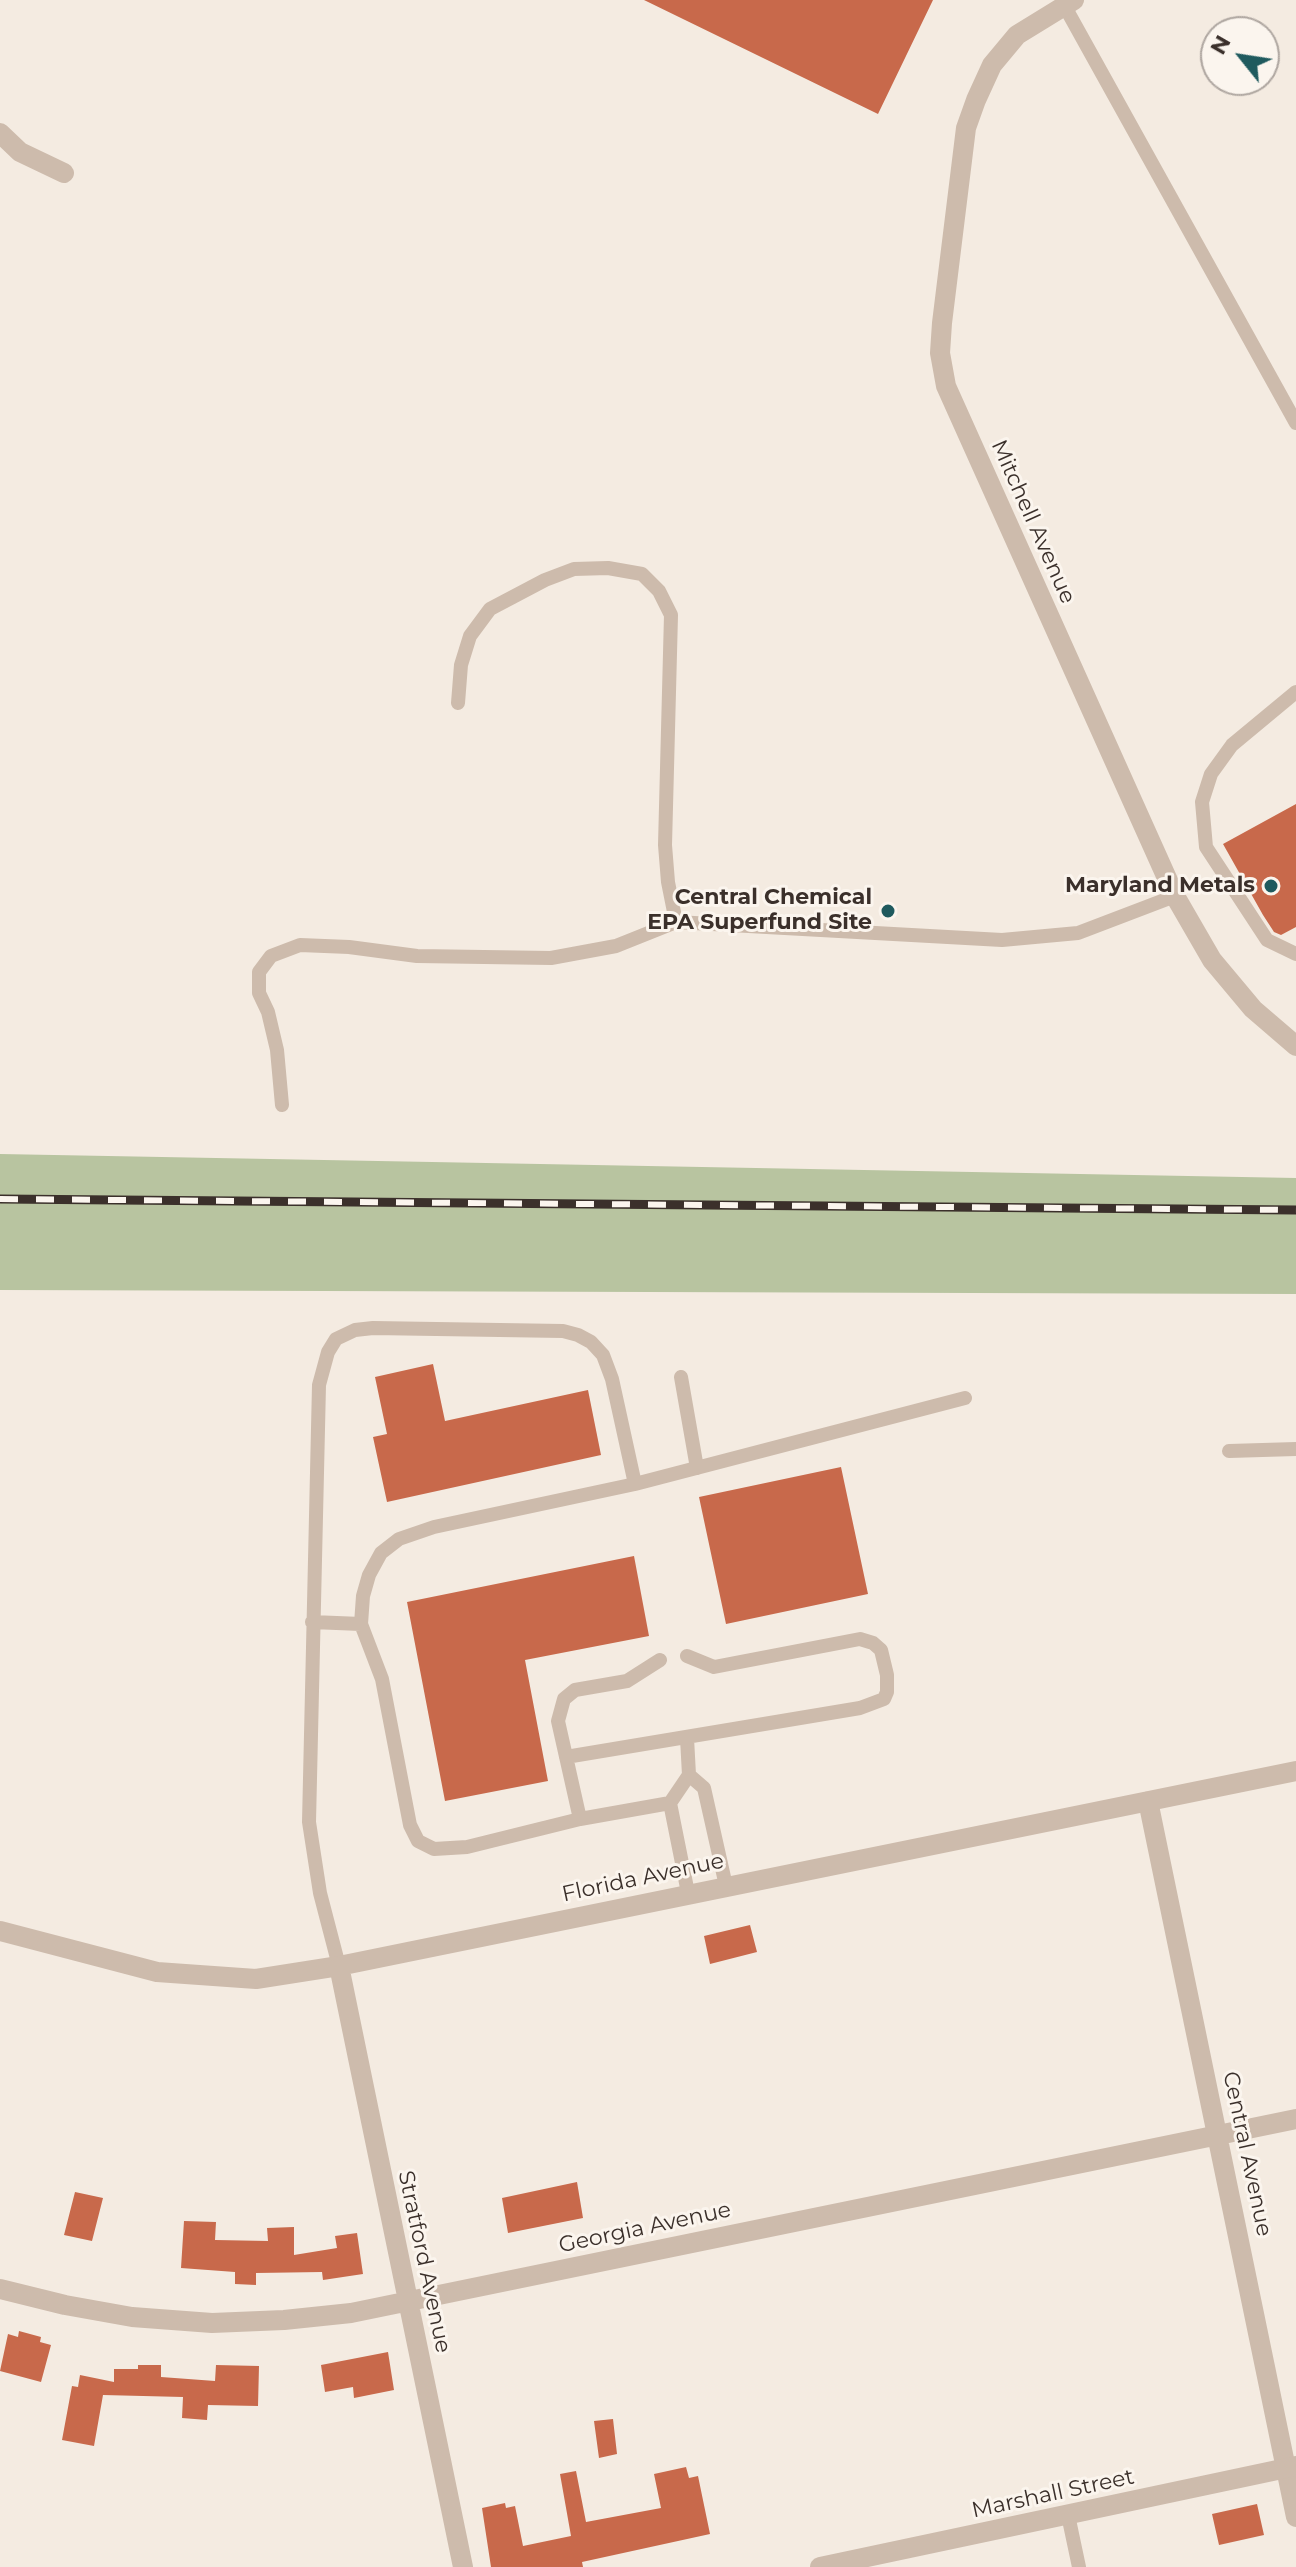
<!DOCTYPE html>
<style>
body{margin:0}
#map{position:relative;width:1296px;height:2567px;overflow:hidden;background:#f4ebe1;font-family:Montserrat,sans-serif}
canvas{display:block}
.north{position:absolute;left:1200px;top:16px;width:80px;height:80px;box-sizing:border-box;background:#fbf5ee;border:2px solid #aea6a0;border-radius:50%;rotate:300deg;font-size:22px;font-weight:700;line-height:32px;text-align:center;color:#3b302b}
.north::after{content:'';display:block;margin:auto;width:28px;height:36px;background:#1f5a5e;clip-path:polygon(50% 0,100% 100%,50% 72%,0 100%)}
</style>
<div id="map">
<canvas width="1296" height="2567"></canvas>
<div class="north">N</div>
</div>
<script>
const c = document.querySelector('canvas').getContext('2d');
c.lineJoin = 'round';
function fill(path, color) { c.fillStyle = color; c.fill(path, 'evenodd'); }
const poly = rows => new Path2D(rows.map(r => 'M' + r).join(''));
function strokePath(path, color, width, dash) { c.strokeStyle = color; c.lineWidth = width; c.lineCap = dash ? 'butt' : 'round'; c.setLineDash(dash || []); c.stroke(path); }
function write(font, color, halo, rows, align = 'center') {
  c.font = font + ' Montserrat,sans-serif'; c.lineWidth = 6; c.setLineDash([]); c.textBaseline = 'middle'; c.strokeStyle = halo; c.fillStyle = color; for (const [text, x, y, turn = 0] of rows) {
    c.save(); c.translate(x, y); c.rotate((+turn || 0) * Math.PI / 180); c.textAlign = isNaN(turn) ? turn : align; if (halo) c.strokeText(text, 0, 0); c.fillText(text, 0, 0); c.restore();
  }
}
const green = poly([
 [0,1154,1296,1178,1296,1294,0,1290]
]);
const building = poly([
 [644,0,933,0,878,114],
 [1296,804,1296,927,1281,935,1274,932,1263,915,1223,844],
 [433,1364,445,1421,588,1390,601,1455,387,1502,373,1437,387,1434,375,1377],
 [841,1467,868,1594,726,1624,699,1497],
 [634,1556,649,1636,525,1660,548,1781,445,1801,407,1602],
 [750,1925,757,1952,710,1964,704,1936],
 [577,2182,583,2218,508,2233,502,2198],
 [75,2192,103,2198,92,2241,64,2235],
 [184,2221,216,2222,215,2240,268,2241,267,2228,294,2227,294,2255,337,2248,335,2236,357,2233,363,2274,323,2280,322,2272,256,2273,256,2285,235,2284,235,2272,181,2268],
 [19,2331,41,2337,40,2342,51,2345,41,2382,0,2371,8,2334,18,2337],
 [388,2352,394,2390,354,2398,353,2387,325,2392,321,2365],
 [138,2365,161,2365,161,2377,215,2381,216,2365,259,2366,258,2406,208,2405,207,2420,182,2418,183,2397,103,2395,94,2446,62,2440,72,2386,78,2387,80,2375,114,2382,114,2369,138,2369],
 [613,2419,617,2454,599,2458,594,2421],
 [686,2467,689,2478,698,2476,710,2534,582,2562,583,2567,491,2567,482,2508,505,2503,506,2508,515,2506,523,2546,571,2536,560,2474,576,2471,586,2522,661,2508,654,2474],
 [1257,2504,1264,2535,1219,2545,1212,2514]
]);
const service = poly([
 [1064,5,1296,423],
 [1296,692,1232,745,1211,774,1202,802,1206,847,1267,940,1296,954],
 [458,703,461,665,470,636,490,609,545,580,574,569,608,568,642,574,659,591,671,615,665,845,668,882,676,922,1002,940,1078,933,1175,896],
 [282,1105,277,1050,268,1012,259,993,259,972,271,956,300,945,349,947,417,956,551,958,616,946,676,922],
 [681,1377,697,1468],
 [1229,1451,1296,1449],
 [312,1622,361,1624],
 [660,1660,627,1681,575,1690,564,1699,558,1721,580,1819,670,1803],
 [687,1738,689,1775,670,1803,688,1893],
 [566,1757,860,1708,884,1699,887,1692,887,1675,881,1650,873,1643,860,1639,714,1667,687,1656],
 [689,1775,704,1788,726,1886],
 [580,1819,467,1847,434,1849,418,1841,410,1825,382,1679,361,1624,363,1596,369,1575,381,1553,399,1539,434,1527,635,1484,965,1398],
 [339,1966,320,1893,309,1822,319,1385,328,1352,336,1339,355,1330,373,1328,563,1331,578,1335,591,1342,603,1355,612,1379,635,1484],
 [1068,2515,1079,2567]
]);
const minor = poly([
 [1074,0,1017,35,992,65,976,100,966,128,942,323,940,353,946,386,1175,896,1212,960,1253,1009,1296,1046],
 [0,133,20,152,64,173],
 [1148,1801,1296,2517],
 [0,1931,157,1972,256,1979,339,1966,1296,1771],
 [339,1966,463,2567],
 [0,2289,65,2305,132,2317,212,2323,284,2320,351,2313,1296,2119]
]);
const tertiary = poly([
 [820,2567,1296,2466]
]);
const rail = poly([
 [0,1199,1296,1210]
]);
const markers = [
 [1271,886,8,"#1f5a5e"],
 [888,911,8,"#1f5a5e"]
];
const streetNames = [
 ["Mitchell Avenue",1033,522,66],
 ["Florida Avenue",643,1878,-12],
 ["Central Avenue",1247,2154,78],
 ["Georgia Avenue",645,2228,-12],
 ["Stratford Avenue",424,2262,78],
 ["Marshall Street",1053,2494,-12]
];
const poiNames = [
 ["Maryland Metals",1255,886],
 ["Central Chemical",872,898],
 ["EPA Superfund Site",872,923]
];
fill(green, '#b8c4a0');
fill(building, '#c8694b');
strokePath(service, '#cdbbac', 14);
strokePath(minor, '#cdbbac', 20);
strokePath(tertiary, '#cdbbac', 20);
strokePath(rail, '#3b302b', 9);
strokePath(rail, '#fbf5ee', 6, [18]);
for (const [x, y, r, color] of markers) { const dot = new Path2D(); dot.arc(x, y, r, 0, 2 * Math.PI); c.fillStyle = color; c.fill(dot); strokePath(dot, '#fbf5ee', 3); }
write('22px', '#3b302b', '#fbf5ee', streetNames);
write('bold 22px', '#3b302b', '#fbf5ee', poiNames, 'right');
</script>
